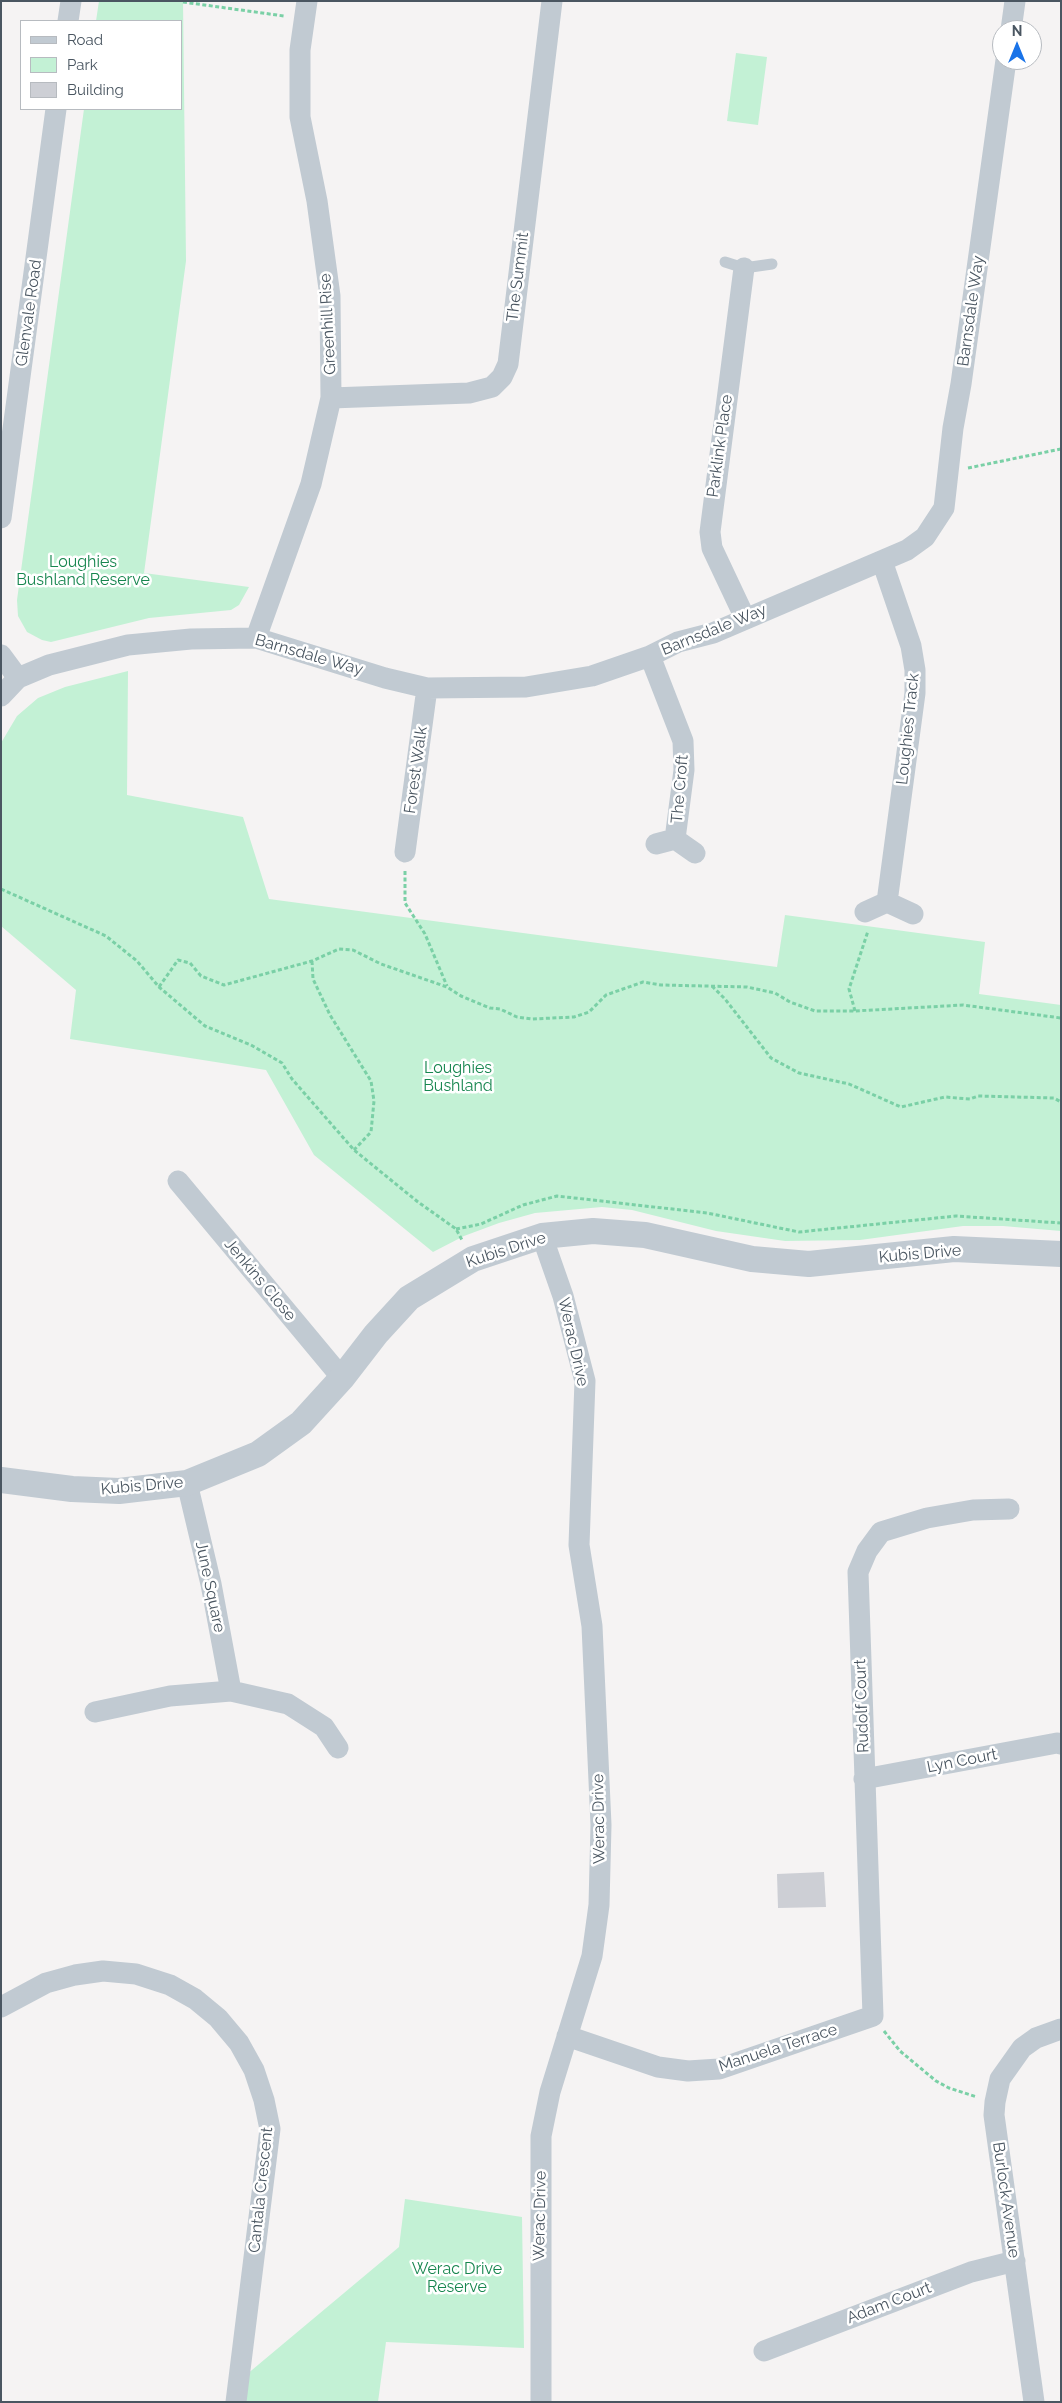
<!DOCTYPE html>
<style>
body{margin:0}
#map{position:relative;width:1062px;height:2403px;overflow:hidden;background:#f5f3f3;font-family:Raleway,sans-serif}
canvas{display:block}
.frame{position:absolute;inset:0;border:2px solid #4a5661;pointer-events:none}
.legend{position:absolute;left:20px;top:20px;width:162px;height:90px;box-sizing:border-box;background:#fff;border:1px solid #b7bbc0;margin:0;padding:6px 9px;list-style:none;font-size:15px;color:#4a5661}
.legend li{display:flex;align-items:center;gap:10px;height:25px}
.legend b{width:25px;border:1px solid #b7bbc0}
.north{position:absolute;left:992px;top:20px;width:50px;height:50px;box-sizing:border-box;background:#fff;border:1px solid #b7bbc0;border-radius:50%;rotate:0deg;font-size:14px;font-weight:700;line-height:20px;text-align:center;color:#4a5661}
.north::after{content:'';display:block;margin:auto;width:18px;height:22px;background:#1a73e8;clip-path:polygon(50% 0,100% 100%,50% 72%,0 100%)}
</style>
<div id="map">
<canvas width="1062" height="2403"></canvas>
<div class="frame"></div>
<ul class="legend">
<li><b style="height:6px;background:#c1cad2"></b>Road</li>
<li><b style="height:14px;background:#c3f1d5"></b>Park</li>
<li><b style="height:14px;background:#cdcfd5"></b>Building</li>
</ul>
<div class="north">N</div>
</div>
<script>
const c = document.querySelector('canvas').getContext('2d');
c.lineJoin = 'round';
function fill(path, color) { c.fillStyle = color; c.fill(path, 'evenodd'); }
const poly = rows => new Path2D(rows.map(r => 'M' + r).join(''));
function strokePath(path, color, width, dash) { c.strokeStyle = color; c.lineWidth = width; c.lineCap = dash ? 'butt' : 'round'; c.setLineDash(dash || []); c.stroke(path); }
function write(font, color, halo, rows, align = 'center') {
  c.font = font + ' Raleway,sans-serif'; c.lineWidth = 5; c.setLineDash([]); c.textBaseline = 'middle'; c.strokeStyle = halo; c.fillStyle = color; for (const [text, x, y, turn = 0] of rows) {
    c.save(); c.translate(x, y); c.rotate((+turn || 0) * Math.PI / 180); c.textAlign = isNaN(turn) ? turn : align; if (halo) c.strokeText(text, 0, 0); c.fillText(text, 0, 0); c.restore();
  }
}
const green = poly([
 [99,1,183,1,186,261,144,573,249,587,239,605,231,610,149,618,51,642,42,640,27,632,18,616,17,600,84,109,181,109,181,21,96,21],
 [736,53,767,57,758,125,727,121],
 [128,671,127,795,243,817,269,899,777,967,785,915,985,942,979,994,1061,1005,1061,1231,1003,1226,963,1226,860,1240,785,1241,716,1231,632,1210,602,1207,535,1213,499,1223,464,1236,433,1252,314,1155,266,1070,70,1039,76,990,1,926,1,743,17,716,38,698,65,687],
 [405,2199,522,2217,524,2348,386,2342,378,2402,244,2402,246,2375,399,2247]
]);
const building = poly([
 [824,1872,826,1907,778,1908,777,1874]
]);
const path = poly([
 [183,2,284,16],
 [968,468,1061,449],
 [405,871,405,903,425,934,447,986],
 [1,889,106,936,137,961,159,987,205,1026,251,1045,282,1063,292,1079,354,1150,418,1202,456,1229,462,1240],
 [312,961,313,979,330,1015,371,1081,374,1101,371,1132,354,1150],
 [712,986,725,999,771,1058,799,1073,849,1084,901,1107,945,1097,970,1099,978,1096,1054,1098,1061,1102],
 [159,987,178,960,190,963,201,976,224,985,312,961,339,949,353,950,381,964,447,987,461,996,490,1008,500,1009,517,1017,532,1019,574,1017,589,1012,606,995,643,982,661,985,747,987,775,993,790,1002,815,1011,855,1011,963,1005,1061,1018],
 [855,1011,849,989,868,931],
 [456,1229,481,1224,523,1205,557,1196,707,1213,799,1232,956,1216,1061,1223],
 [884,2031,900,2051,936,2081,949,2088,977,2097]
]);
const service = poly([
 [725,262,744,268,772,264]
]);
const minor = poly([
 [68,21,71,1],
 [1011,30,1015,1],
 [744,268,710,532,712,548,745,618],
 [331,398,469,393,492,387,502,377,508,364,552,1],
 [1,518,56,109],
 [882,561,911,646,915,670,915,693,887,902],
 [256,638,311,484,331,398,330,296,317,201,300,117,300,50,307,1],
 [1,655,18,678],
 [650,656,683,741,684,770,675,839],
 [1,696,18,678,49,665,128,645,191,639,256,638,385,678,427,688,526,687,592,676,650,656,678,642,713,633,907,550,925,537,944,508,953,428,961,384,1006,60],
 [656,844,675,839,695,853],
 [405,852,427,688],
 [865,912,887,902,913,914],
 [178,1181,342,1378],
 [187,1483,211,1584,231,1691],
 [95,1712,170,1696,231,1691,288,1704,324,1727,338,1748],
 [864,1779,1057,1743,1061,1744],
 [1,2007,46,1983,75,1975,103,1971,136,1974,170,1985,195,1999,218,2018,239,2043,254,2070,264,2100,270,2129,236,2402],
 [567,2036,658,2067,688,2071,719,2069,873,2016,858,1572,867,1551,881,1532,927,1518,973,1510,1009,1509],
 [764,2351,971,2272,1015,2261],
 [541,2402,541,2136,550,2092,592,1956,599,1905,601,1825,592,1626,579,1545,585,1381,563,1296,542,1236],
 [1034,2402,994,2115,995,2102,1000,2079,1022,2048,1036,2038,1061,2029]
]);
const tertiary = poly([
 [1,1480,72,1489,119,1491,187,1483,258,1454,301,1423,342,1378,376,1334,409,1298,473,1259,542,1236,593,1231,645,1235,752,1259,809,1264,954,1249,1061,1254]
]);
const streetNames = [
 ["The Summit",518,277,-83],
 ["Barnsdale Way",971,311,-82],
 ["Glenvale Road",29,313,-82],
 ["Greenhill Rise",328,324,-93],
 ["Parklink Place",720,446,-82],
 ["Barnsdale Way",714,630,-22],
 ["Barnsdale Way",309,655,16],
 ["Loughies Track",908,729,-84],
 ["Forest Walk",416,770,-82],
 ["The Croft",680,789,-85],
 ["Kubis Drive",506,1250,-18],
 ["Kubis Drive",920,1254,-5],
 ["Jenkins Close",260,1280,50],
 ["Werac Drive",573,1342,77],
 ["Kubis Drive",142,1486,-5],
 ["June Square",210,1587,78],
 ["Rudolf Court",862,1706,-92],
 ["Lyn Court",962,1761,-11],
 ["Werac Drive",599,1819,-91],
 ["Manuela Terrace",778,2048,-18],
 ["Cantala Crescent",261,2190,-84],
 ["Burlock Avenue",1006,2200,82],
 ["Werac Drive",540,2216,-89],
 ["Adam Court",889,2303,-21]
];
const parkNames = [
 ["Loughies",83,562],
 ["Bushland Reserve",83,580],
 ["Loughies",458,1068],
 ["Bushland",458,1086],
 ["Werac Drive",457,2269],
 ["Reserve",457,2287]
];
fill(green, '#c3f1d5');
fill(building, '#cdcfd5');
strokePath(path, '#7ad0a6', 3, [4, 2.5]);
strokePath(service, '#c1cad2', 11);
strokePath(minor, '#c1cad2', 21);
strokePath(tertiary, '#c1cad2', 26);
write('16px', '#4a5661', '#fff', streetNames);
write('16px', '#17864f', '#fff', parkNames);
</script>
